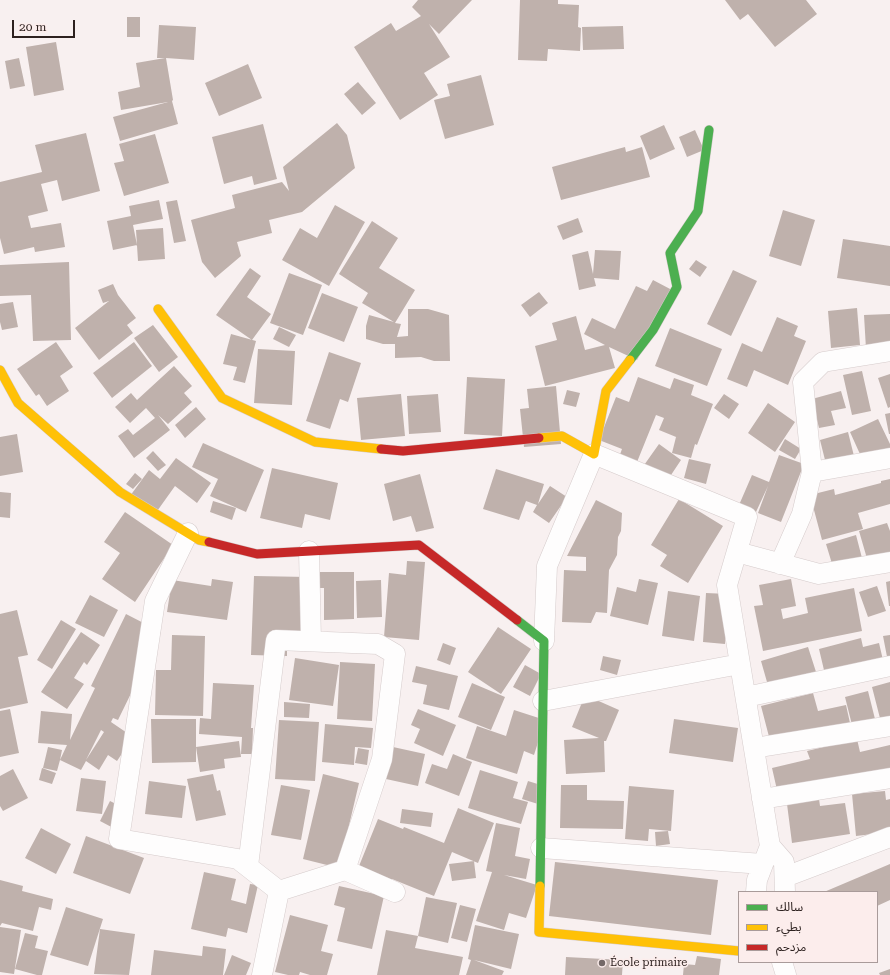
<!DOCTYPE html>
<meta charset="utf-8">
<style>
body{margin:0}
#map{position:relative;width:890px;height:975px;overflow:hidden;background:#f8f0f0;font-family:"Roboto Serif","Noto Sans Arabic",serif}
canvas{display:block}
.legend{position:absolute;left:738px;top:891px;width:140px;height:72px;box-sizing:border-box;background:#fcedec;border:1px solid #a99b9a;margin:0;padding:5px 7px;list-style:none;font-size:12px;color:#2d211f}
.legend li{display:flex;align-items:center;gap:8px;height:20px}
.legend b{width:20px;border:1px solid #a99b9a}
.scale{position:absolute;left:12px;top:20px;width:63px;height:18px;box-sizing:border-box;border:2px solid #2d211f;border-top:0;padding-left:5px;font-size:12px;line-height:14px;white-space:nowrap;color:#2d211f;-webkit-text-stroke:3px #fcedec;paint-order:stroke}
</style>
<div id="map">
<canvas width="890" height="975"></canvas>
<ul class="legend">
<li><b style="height:5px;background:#4caf50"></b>سالك</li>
<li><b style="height:5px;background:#ffc107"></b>بطيء</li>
<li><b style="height:5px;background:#c62828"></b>مزدحم</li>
</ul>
<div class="scale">20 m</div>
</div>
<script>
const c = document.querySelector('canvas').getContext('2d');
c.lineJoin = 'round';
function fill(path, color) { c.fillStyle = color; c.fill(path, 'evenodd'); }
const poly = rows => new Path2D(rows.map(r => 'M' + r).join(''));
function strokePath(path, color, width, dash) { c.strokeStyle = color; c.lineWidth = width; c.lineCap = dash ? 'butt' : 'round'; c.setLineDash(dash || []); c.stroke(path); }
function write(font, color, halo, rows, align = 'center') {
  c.font = font + ' "Roboto Serif",serif'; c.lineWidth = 3; c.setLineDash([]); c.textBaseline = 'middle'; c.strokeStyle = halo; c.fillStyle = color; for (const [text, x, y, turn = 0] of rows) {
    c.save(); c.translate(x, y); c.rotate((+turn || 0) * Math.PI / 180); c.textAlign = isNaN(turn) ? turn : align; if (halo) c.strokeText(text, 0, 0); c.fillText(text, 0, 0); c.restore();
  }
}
const building = poly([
 [418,0,472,0,439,34,429,24,450,57,424,73,438,95,400,120,354,47,391,23,396,31,421,16,412,7],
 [520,0,558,0,558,4,579,5,578,27,581,28,580,51,548,49,547,61,518,60],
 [725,0,806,0,817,14,775,47,748,14,740,20],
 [127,17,140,17,140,37,127,37],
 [159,25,196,27,194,60,166,58,173,100,172,101,178,124,120,141,113,117,168,102,121,110,118,92,140,87,136,63,165,58,157,58],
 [623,26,624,49,583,50,582,27],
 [56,42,64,90,34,96,26,47],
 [19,58,25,86,10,89,5,61],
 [248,64,262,98,219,116,205,83],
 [481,75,494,125,445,139,434,100,450,96,447,84],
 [358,82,376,103,362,115,344,94],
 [337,123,347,135,355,168,302,212,269,220,272,233,237,242,241,256,215,278,202,262,191,220,235,208,232,195,282,182,289,191,283,167],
 [263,124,277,179,254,185,252,176,224,184,212,137],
 [664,125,675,149,650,160,640,136],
 [695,130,704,150,687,157,679,137],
 [86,133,100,191,62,201,57,180,41,184,48,211,28,216,31,228,61,223,65,247,35,252,34,247,4,254,0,238,0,182,42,172,35,145],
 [155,134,169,183,124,196,114,163,124,161,119,144],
 [625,147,626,152,642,147,650,177,561,200,552,167],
 [159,200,163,219,133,225,137,245,113,250,107,221,131,216,129,206],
 [177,200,186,241,174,243,166,202],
 [335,205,365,222,329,286,282,260,300,228,317,238],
 [783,210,815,220,801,266,769,256],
 [578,218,583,232,563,240,557,226],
 [372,221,398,238,379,268,415,290,395,323,401,324,397,337,408,336,408,309,428,309,449,315,450,361,434,361,421,357,395,358,395,344,383,344,366,339,366,326,369,315,394,322,362,303,368,293,339,274],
 [163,228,165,259,138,261,136,230],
 [843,239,890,246,890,286,837,278],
 [595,250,621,251,619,280,594,278,596,286,579,290,572,255,588,251,593,274],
 [696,260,707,267,700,277,689,269],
 [69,262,71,340,33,341,31,295,0,296,0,265],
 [250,268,261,276,247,297,271,314,252,340,216,315],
 [733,270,757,281,731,336,707,324],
 [289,273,322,285,303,335,270,323],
 [653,280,672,290,637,360,609,347,615,368,545,386,535,346,557,340,552,323,576,316,585,350,605,345,584,334,592,318,615,329,636,286,647,291],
 [113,284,118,295,136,318,127,325,133,333,99,360,75,328,109,301,103,303,98,290],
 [539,292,548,303,530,317,521,305],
 [322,293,358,307,344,342,308,328],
 [13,302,18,327,2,330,0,322,0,304],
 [857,308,860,345,831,348,828,311],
 [890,314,890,348,866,349,864,315],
 [777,317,798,326,794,336,806,341,788,385,754,370,747,387,727,379,742,343,762,352],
 [153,325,178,357,159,372,134,338],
 [279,327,296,335,289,347,273,339],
 [670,328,722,349,707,386,655,366],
 [231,334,256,341,245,383,233,380,237,367,223,364],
 [56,342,73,367,60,376,69,391,47,406,39,394,36,396,17,369],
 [134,342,152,366,112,398,93,373],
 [258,349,295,351,292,405,254,403],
 [329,352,361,363,348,402,340,399,330,429,306,421],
 [174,366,192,386,184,393,192,402,168,424,158,415,170,430,134,458,118,436,128,429,133,435,155,418,146,408,130,423,115,407,131,393,137,400],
 [862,371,871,411,852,415,843,375],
 [890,374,890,407,888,408,878,378],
 [467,377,505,379,502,436,464,434],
 [638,377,670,389,674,378,694,385,691,395,713,404,697,445,695,444,691,458,672,453,676,437,681,439,659,430,664,418,656,415,635,467,618,460,622,449,599,440,616,397,629,402],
 [556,386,561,444,524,447,520,409,529,408,527,389],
 [567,390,580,393,576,407,563,404],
 [841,391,846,408,831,411,835,425,819,428,812,399],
 [401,394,405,436,361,440,357,398],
 [438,394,441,432,409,434,407,396],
 [724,394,739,404,729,419,714,408],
 [768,403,795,422,775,452,748,433],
 [196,407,206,419,185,438,175,425],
 [890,413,890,434,889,434,885,414],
 [878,419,890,444,890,451,864,463,850,432],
 [848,432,855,460,827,468,820,440],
 [17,434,23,472,0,476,0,437],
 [785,439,801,449,795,459,779,450],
 [203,443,264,470,246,512,210,496,218,479,192,467],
 [659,444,681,460,665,484,642,468],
 [153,451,166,465,158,471,146,458],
 [779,455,804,464,781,522,758,513,768,486,756,512,739,505,752,475,769,482],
 [176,458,211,483,197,503,175,486,155,514,130,496,149,470,160,479],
 [689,459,711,464,706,484,684,478],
 [272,468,338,483,330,520,305,514,302,528,260,518],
 [496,469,544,484,538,504,550,486,567,497,549,523,533,512,537,505,526,501,519,520,483,509],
 [135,473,142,479,133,489,126,484],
 [420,474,434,528,416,532,411,516,393,521,384,484],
 [890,479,890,504,858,513,863,529,822,540,810,495,834,489,835,495,881,483,881,481],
 [0,492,11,493,10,518,0,517],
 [679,499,723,526,688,583,660,566,667,555,651,545],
 [596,500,622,513,621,531,618,537,617,555,609,570,607,613,596,612,591,623,562,622,564,570,586,571,586,557,567,556],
 [213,501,236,508,232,520,210,512],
 [125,512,173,545,135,602,102,579,120,553,104,542],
 [887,523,890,531,890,556,868,562,859,531],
 [856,535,862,558,833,567,826,544],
 [407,561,425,562,419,640,384,637,389,573,406,575],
 [314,572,354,572,354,619,324,620,324,588,314,588],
 [254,576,308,577,305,644,287,644,287,656,251,655],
 [212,579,233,582,227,620,167,612,172,580,211,586],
 [639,579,658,583,648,625,610,616,617,587,636,592],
 [791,579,796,606,781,609,783,619,808,613,805,598,854,588,862,631,763,651,754,606,763,605,759,585],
 [381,580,382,617,357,618,356,581],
 [890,581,890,606,889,606,886,582],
 [877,586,886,611,868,617,859,592],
 [668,591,700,596,694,641,662,636],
 [706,593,728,594,725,644,703,642],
 [90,595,118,610,104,637,75,623],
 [17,610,28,655,18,657,28,703,0,709,0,614],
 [126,614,161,632,118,720,113,718,111,722,133,737,117,761,108,755,99,770,86,761,81,770,60,760,57,771,43,768,48,747,62,750,60,760,67,745,38,743,41,711,72,714,70,740,95,688,91,686],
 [101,730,104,732,86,760],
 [61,620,76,629,52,669,37,660],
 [498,627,531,649,501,694,468,672],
 [81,632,100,645,87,665,84,662,74,678,84,684,67,709,41,692],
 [172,635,205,636,203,716,155,715,156,670,171,670],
 [890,635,890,667,889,667,883,636],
 [861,638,863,647,879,643,886,673,828,687,819,649],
 [443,643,456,648,450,665,437,660],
 [808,647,817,675,769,689,761,661],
 [603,656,621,660,617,675,600,670],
 [295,658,339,665,333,706,289,700],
 [340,662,375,664,372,721,337,719],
 [525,665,541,674,530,696,513,687],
 [416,666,458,676,449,710,423,704,427,685,412,682],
 [890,682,890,728,883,730,872,687],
 [213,683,254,685,251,728,253,728,252,754,241,754,242,737,199,734,200,718,211,719],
 [472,683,505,697,491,730,458,717],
 [868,691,876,723,853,729,845,697],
 [813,693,818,711,846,705,852,732,773,752,761,706],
 [585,695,619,710,606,741,604,741,605,772,566,774,564,740,599,738,572,727],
 [284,702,310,704,309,718,284,717],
 [10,709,19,753,0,757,0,711],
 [418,709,456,725,443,756,414,743,420,729,411,725],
 [514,710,545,720,534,755,524,751,517,774,466,758,477,726,506,736],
 [151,719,196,719,196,762,152,763],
 [674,719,738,728,733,762,669,753],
 [279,720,319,722,315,781,275,779],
 [325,724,373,728,371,748,355,747,354,765,322,762],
 [857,739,860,752,890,745,890,769,780,803,772,768,810,759,807,751],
 [239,741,241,757,224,759,225,768,200,772,196,747],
 [393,747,425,754,418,786,386,779],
 [358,748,369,750,367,765,355,763],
 [453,754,472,762,459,796,425,783,432,764,447,769],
 [42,768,56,773,52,784,39,780],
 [13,769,28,798,3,811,0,806,0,776],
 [480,770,518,782,513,798,528,802,521,824,468,808],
 [213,774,217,791,220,790,226,815,196,821,187,779],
 [323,774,359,783,339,868,303,859],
 [81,778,106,781,102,814,76,811],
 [149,781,186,786,182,818,145,814],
 [528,781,544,786,538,804,522,799],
 [281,785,310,790,301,840,271,835],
 [561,785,587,785,587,800,624,801,623,829,560,828],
 [629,786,674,790,671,831,649,829,648,841,625,839],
 [885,791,886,800,890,799,890,832,856,836,852,794],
 [819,799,820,806,845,803,850,834,792,843,787,804],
 [110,801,130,811,119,831,100,821],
 [458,808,494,823,478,863,452,852,434,896,392,879,388,890,355,876,378,819,403,829,404,827,444,843],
 [402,809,433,813,431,827,400,823],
 [496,823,520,828,515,856,530,859,526,879,504,875,537,885,526,918,509,913,504,930,476,921,492,872,486,871],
 [41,828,71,844,56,874,25,858],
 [668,831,670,844,656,846,655,832],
 [86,836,144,858,130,894,73,873],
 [474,861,476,878,452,881,449,864],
 [555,862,718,880,711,935,549,916],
 [890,864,890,900,877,906,877,892,824,892],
 [204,872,236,879,231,900,246,904,250,884,258,885,247,933,228,928,226,937,191,929],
 [0,880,23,886,22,891,53,899,51,910,39,907,33,931,2,923,0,926],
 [339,886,384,896,372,949,337,941,345,908,334,905],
 [426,897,457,903,448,943,418,936],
 [460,905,476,909,467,942,451,938],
 [66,907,103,919,88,966,50,955],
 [290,915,328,925,321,951,333,954,327,975,310,975,300,972,299,975,288,975,275,972],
 [475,925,519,934,511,969,474,960,504,971,502,975,466,975,471,960,468,959],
 [0,927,21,930,14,974,0,972],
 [100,929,135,934,129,975,94,974],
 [386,930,418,936,415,948,463,957,459,975,377,975],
 [25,933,38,936,35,948,48,951,42,975,37,975,15,969],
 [203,946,226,949,223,975,151,975,154,950,202,956],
 [232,955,251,963,246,975,224,975],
 [697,956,721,959,719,975,683,975,684,964,695,965],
 [566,957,623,960,622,975,565,975],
 [890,969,890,975,880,975,879,973]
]);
const street = poly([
 [812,472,890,458],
 [188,533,155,601,119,839,238,859,279,891,262,975],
 [309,551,311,641],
 [737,552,819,574,890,562],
 [780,564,802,514,812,472,803,382,823,362,890,351],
 [544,641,547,566,594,454,747,517,727,585,770,846],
 [746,697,890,666],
 [543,701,740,664],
 [754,748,890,726],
 [762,799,890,778],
 [541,848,763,864],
 [248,866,276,640,378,644,395,654,382,759,345,870],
 [785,877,890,837],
 [279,891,345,870,395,892],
 [756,892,757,880,770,846,784,862,785,892],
 [782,962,786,975]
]);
const fast = poly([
 [630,360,653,330,677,287,670,253,698,211,709,130],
 [517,620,544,641,540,886]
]);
const slow = poly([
 [158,309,222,398,315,442,381,449],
 [0,370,18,403,120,492,199,540,209,542],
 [539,438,562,436,594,454,606,391,630,360],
 [540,886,539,932,739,951]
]);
const jam = poly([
 [381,449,403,451,539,438],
 [209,542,257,554,419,545,517,620]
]);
const markers = [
 [602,963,4,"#746968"]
];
const poiNames = [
 ["École primaire",610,963]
];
fill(building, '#bfb1ac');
strokePath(street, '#d5cbcb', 21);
strokePath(fast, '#d5cbcb', 10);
strokePath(slow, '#d5cbcb', 10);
strokePath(jam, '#d5cbcb', 10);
strokePath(street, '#fefdfd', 20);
strokePath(fast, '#4caf50', 9);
strokePath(slow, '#ffc107', 9);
strokePath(jam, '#c62828', 9);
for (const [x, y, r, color] of markers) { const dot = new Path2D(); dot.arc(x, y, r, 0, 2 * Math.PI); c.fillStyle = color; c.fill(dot); strokePath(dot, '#fcedec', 1.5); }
write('11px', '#2d211f', '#fcedec', poiNames, 'left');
</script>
